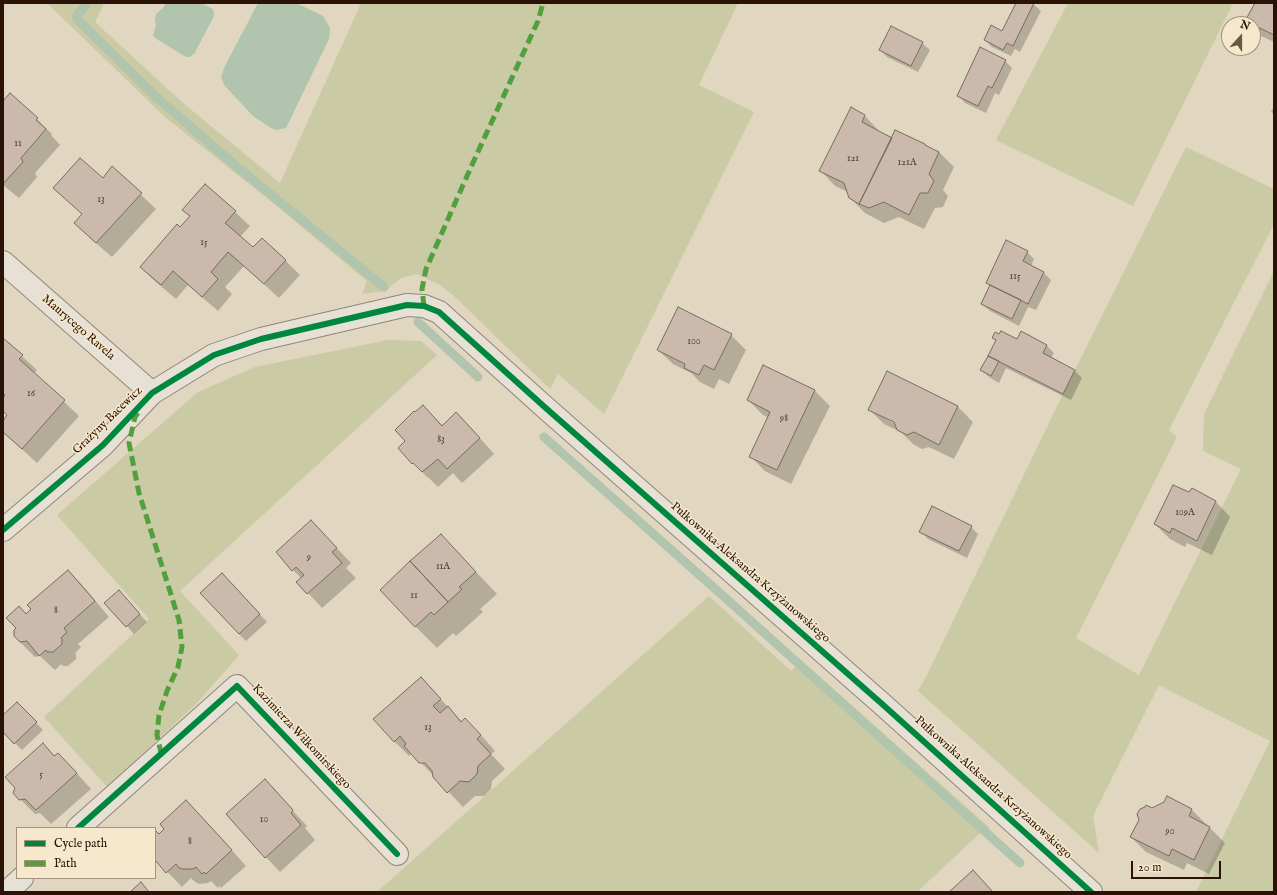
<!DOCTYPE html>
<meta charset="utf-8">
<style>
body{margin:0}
#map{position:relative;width:1277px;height:895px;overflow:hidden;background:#e1d6bf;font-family:"IM FELL English",serif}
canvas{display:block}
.frame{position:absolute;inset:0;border:4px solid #2a1206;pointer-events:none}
.legend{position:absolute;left:16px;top:827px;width:140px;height:52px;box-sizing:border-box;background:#f5e8cc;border:1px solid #a4927d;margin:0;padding:5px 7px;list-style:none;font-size:12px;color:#2a1206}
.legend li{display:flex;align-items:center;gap:8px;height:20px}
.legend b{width:20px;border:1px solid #a4927d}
.north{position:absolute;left:1221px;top:16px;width:40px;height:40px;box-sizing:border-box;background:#f5e8cc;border:1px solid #a4927d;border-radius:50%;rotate:21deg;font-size:11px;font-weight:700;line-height:16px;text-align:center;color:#2a1206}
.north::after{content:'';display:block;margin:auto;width:14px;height:18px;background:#6a5747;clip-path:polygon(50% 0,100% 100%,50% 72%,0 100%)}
.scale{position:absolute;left:1131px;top:861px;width:90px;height:18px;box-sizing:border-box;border:2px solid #2a1206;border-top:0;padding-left:5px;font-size:12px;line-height:14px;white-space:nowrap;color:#2a1206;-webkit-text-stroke:3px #f5e8cc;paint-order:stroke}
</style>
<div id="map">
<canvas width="1277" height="895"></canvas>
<div class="frame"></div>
<ul class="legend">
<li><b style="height:5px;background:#00873e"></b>Cycle path</li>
<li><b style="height:5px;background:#51a03d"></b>Path</li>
</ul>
<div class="north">N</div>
<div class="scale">20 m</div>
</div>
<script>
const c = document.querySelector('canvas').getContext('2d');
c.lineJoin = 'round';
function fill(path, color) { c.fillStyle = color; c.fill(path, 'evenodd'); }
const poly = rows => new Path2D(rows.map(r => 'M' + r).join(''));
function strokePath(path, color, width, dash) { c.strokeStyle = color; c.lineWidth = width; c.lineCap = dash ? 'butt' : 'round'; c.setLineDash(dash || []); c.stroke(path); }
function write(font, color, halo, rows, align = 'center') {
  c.font = font + ' "IM FELL English",serif'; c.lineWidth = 3; c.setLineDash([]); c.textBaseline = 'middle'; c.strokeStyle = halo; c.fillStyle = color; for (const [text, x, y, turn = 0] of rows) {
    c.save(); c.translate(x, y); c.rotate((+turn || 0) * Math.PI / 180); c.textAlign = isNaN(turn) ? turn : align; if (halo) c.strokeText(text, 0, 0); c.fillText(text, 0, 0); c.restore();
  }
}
const green = poly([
 [47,3,104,3,95,22,183,103,280,183,361,3,738,3,699,85,754,112,604,414,558,374,550,389,454,296,440,285,416,274,401,278,385,291,362,294,367,281,272,202,166,118],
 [1068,3,1233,3,1133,206,996,140],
 [1186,147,1274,189,1274,224,1169,430,1177,437,1076,638,1139,675,1241,469,1203,451,1204,414,1274,271,1274,892,1196,892,1270,741,1159,685,1093,816,1099,853,918,691,927,675,1063,394],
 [388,340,421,341,437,355,180,591,239,655,197,703,107,787,44,717,149,619,57,515,198,392,255,367],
 [709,596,791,671,802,661,990,828,978,835,917,892,377,892]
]);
const water = poly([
 [166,3,201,3,213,9,214,13,213,18,194,54,189,57,186,57,155,38,153,35,156,25,155,20,156,14,163,8],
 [258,3,296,3,323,16,330,28,329,39,286,128,276,130,271,128,253,116,224,85,221,77,225,66]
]);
const shadow = poly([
 [1017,3,1032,3,1041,11,1020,52,1015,49,1011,56,992,47,985,40,1003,32],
 [1256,3,1274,3,1274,42,1261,36,1253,27,1253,24,1250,24,1247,21],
 [922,43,930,50,918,72,887,57,880,50],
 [1005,61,1012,68,999,95,995,93,986,113,965,103,958,95],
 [10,95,37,119,52,134,51,135,60,145,35,173,37,177,19,198,3,185,3,102],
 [1274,106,1274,115,1271,112],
 [851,109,865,116,879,131,879,132,893,139,925,144,928,147,939,152,954,167,943,190,948,196,943,207,935,208,924,229,899,217,884,223,865,213,850,198,848,192,835,186,821,171],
 [112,168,156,209,112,257,90,238,83,215,55,188,103,179],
 [206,185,250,226,240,237,254,249,285,260,300,275,279,298,244,266,225,287,232,294,218,311,188,285,176,299,156,282,141,267,181,229,190,217,183,210],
 [1027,252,1034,259,1031,266,1044,273,1051,280,1036,310,1028,307,1019,326,990,311,982,304,991,286,987,282],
 [1021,333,1047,346,1054,353,1051,358,1075,371,1082,378,1071,400,1006,368,999,383,989,377,982,370,996,341,993,338,1017,341],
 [731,335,746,350,729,384,719,379,714,389,700,382,691,373,673,364,658,350],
 [3,339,37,370,34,373,79,416,37,463,3,432,3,422,9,415,3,410,3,399,6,396,3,393],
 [764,366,815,391,830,406,791,484,765,471,750,456,769,418,763,415,748,400],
 [887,372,958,407,973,422,954,459,929,447,922,449,913,444,901,432,884,424,869,409],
 [886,417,899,423,898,425,886,419],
 [423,406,443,426,471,428,494,454,462,483,453,473,438,487,428,477,428,478,399,448,407,441,415,414],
 [1192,490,1216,502,1230,517,1212,555,1187,543,1185,547,1170,539,1155,524,1190,494],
 [311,521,351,563,346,568,356,578,322,608,298,582,302,579,293,570],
 [971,527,978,534,967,558,928,539,921,532],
 [441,535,497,594,480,609,483,612,456,636,453,633,437,648,415,626],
 [68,571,83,586,109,617,78,644,81,647,75,653,76,655,76,659,68,666,63,666,61,664,55,670,40,656,35,657,20,642,26,615],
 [229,581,267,622,246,641,239,634],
 [126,599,147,622,134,634,127,626],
 [421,678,462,722,465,719,480,734,495,751,491,754,505,769,492,781,491,789,484,796,475,796,463,807,412,753,409,756,394,741],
 [17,703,43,730,22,750,3,731,3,716],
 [43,744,55,757,73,769,91,789,51,824,40,813,35,814,20,799],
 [265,781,307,826,305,828,315,840,280,872,266,857],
 [1167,798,1192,810,1207,825,1206,826,1210,828,1225,843,1209,874,1187,863,1184,870,1146,852,1131,837,1152,809,1165,802],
 [201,816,246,866,221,888,219,886,218,888,211,881,208,883,199,884,195,882,191,878,182,887,155,859,155,831,159,835,166,829]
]);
const stream = poly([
 [87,3,77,16,77,19,155,96,236,166,384,287],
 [418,322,478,377],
 [544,437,721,594,1020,863]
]);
const building = poly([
 [1016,3,1034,3,1013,46,1007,43,1003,50,984,40,991,25,1002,31,1016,3],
 [1255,3,1274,3,1274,35,1245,21,1255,3],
 [891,26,923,42,911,66,879,50,891,26],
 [980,47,1006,60,992,88,988,86,978,106,957,96,980,47],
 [10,93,38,118,36,120,46,129,21,158,23,162,3,184,3,101,10,93],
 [851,107,865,115,862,122,892,138,859,204,849,198,844,183,819,171,851,107],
 [895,130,925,144,925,145,939,152,929,174,934,181,928,193,920,193,909,215,884,202,869,208,859,204,895,130],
 [80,158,103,178,112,166,142,193,96,243,74,223,82,214,53,188,80,158],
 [205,184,236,211,225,223,253,247,262,238,286,260,264,284,228,252,211,272,218,279,202,297,173,271,161,285,140,267,177,224,180,227,190,216,182,210,205,184],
 [1006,240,1028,251,1023,261,1044,272,1028,304,986,283,1006,240],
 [990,285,1021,300,1012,319,981,304,990,285],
 [678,307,732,334,714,370,704,365,699,375,684,368,685,364,657,350,678,307],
 [1001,331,1017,339,1021,331,1047,345,1043,353,1075,370,1063,394,988,356,996,340,992,338,995,332,999,334,1001,331],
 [3,338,23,355,19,359,65,400,22,449,3,432,3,421,7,415,3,411,3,398,5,395,3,393,3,338],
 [988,356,999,361,991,376,980,370,988,356],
 [763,365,815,390,777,470,749,457,770,412,747,400,763,365],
 [887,371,958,406,939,445,914,432,907,435,897,430,894,422,868,410,887,371],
 [423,405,442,426,456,412,480,438,447,469,438,459,422,472,413,463,412,464,398,448,405,441,395,430,414,411,415,412,423,405],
 [1173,485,1189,492,1192,488,1216,501,1197,541,1172,528,1170,533,1154,524,1173,485],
 [932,506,972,526,959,551,919,532,932,506],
 [311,520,337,548,332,552,342,563,307,594,296,582,304,575,296,567,292,571,276,552,311,520],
 [441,534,476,572,459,587,462,589,448,602,410,561,441,534],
 [410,561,448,602,434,615,431,612,415,627,380,590,410,561],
 [68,570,95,601,64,628,67,632,61,638,62,639,62,644,53,652,47,652,46,650,39,656,27,641,20,642,14,636,14,630,16,628,6,618,19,606,26,614,31,609,27,605,68,570],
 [222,573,260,614,239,634,200,593,222,573],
 [119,590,140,614,126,627,104,603,119,590],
 [421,677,441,699,433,706,440,713,448,706,461,722,465,718,481,735,477,739,491,754,478,766,477,774,469,782,460,781,447,793,433,777,432,771,425,763,419,763,404,746,406,744,400,736,394,742,373,719,421,677],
 [17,702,37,722,14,744,3,732,3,715,17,702],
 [43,743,54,756,58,753,77,773,36,810,25,799,19,800,13,793,15,788,5,777,43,743],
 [265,779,293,810,291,813,301,825,265,858,226,814,265,779],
 [1167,796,1192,809,1189,816,1210,827,1194,860,1172,849,1169,856,1130,837,1139,820,1137,814,1140,809,1145,807,1146,805,1152,808,1164,802,1167,796],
 [186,800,232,850,206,874,204,872,202,874,196,867,193,869,183,869,179,868,176,864,166,873,155,860,155,830,159,834,164,829,160,824,186,800],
 [973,870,993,892,949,892,973,870],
 [141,882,149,892,130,892,141,882]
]);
const minor = poly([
 [3,262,152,393],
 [3,530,103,445,152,393,214,355,261,339,407,305,424,306,439,312,548,410,881,703,1091,892],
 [78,828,237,686,397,854],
 [7,892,22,878]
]);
const quiet = poly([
 [424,306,422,289,426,269,471,167,538,21,543,3],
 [138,413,135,417,129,443,139,493,179,620,182,647,178,667,167,691,159,715,157,735,161,753]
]);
const cycleway = poly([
 [3,530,103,445,152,393,214,355,261,339,407,305,424,306,439,312,548,410,881,703,1091,892],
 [78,828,237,686,397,854]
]);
const numberNames = [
 ["11",18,144],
 ["121",853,159],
 ["121A",907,163],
 ["13",101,200],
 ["15",204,243],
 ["115",1015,277],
 ["100",694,342],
 ["16",31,394],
 ["98",784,419],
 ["83",441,440],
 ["109A",1185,513],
 ["9",309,558],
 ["11A",443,567],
 ["11",414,596],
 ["8",56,611],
 ["13",428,728],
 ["5",41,775],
 ["10",264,820],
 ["90",1170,832],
 ["8",190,842]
];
const streetNames = [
 ["Maurycego Ravela",78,328,41],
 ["Grażyny Bacewicz",108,421,-44],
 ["Pułkownika Aleksandra Krzyżanowskiego",750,573,41],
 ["Kazimierza Wiłkomirskiego",301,737,47],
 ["Pułkownika Aleksandra Krzyżanowskiego",993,788,42]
];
fill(green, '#cacaa4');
fill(water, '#b0c4ae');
fill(shadow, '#0003');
strokePath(stream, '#b0c4ae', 9);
fill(building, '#cbb9ab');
strokePath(building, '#766c60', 1);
strokePath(minor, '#908678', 24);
strokePath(minor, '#e7e1d5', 22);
strokePath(quiet, '#51a03d', 5, [10, 5]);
strokePath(cycleway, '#00873e', 6);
write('10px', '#523c2f', null, numberNames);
write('12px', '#2a1206', '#f5e8cc', streetNames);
</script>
